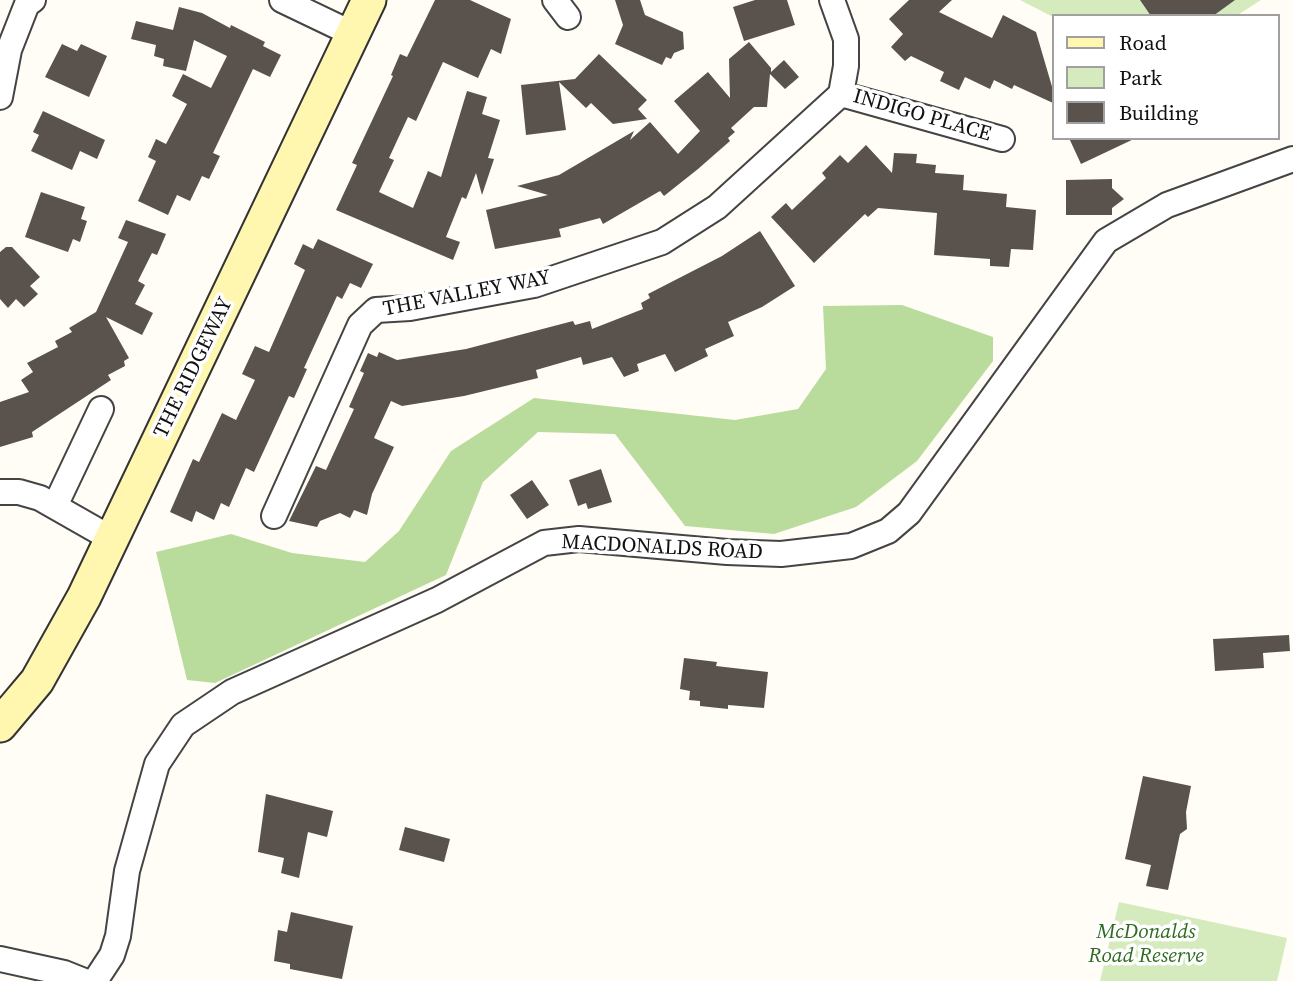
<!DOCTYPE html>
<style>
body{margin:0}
#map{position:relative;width:1293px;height:981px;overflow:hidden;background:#fffdf5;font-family:"Source Serif 4",serif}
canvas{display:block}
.legend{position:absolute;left:1052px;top:14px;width:228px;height:126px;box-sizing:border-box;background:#fff;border:2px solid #a0a0a0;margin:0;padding:9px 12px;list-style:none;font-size:21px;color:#111}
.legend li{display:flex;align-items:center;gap:14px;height:35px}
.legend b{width:35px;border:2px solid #a0a0a0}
</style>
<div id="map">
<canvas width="1293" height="981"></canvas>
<ul class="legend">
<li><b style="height:9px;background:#fff6b0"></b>Road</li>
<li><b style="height:19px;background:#d5ebbd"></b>Park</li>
<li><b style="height:19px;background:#5a524d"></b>Building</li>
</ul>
</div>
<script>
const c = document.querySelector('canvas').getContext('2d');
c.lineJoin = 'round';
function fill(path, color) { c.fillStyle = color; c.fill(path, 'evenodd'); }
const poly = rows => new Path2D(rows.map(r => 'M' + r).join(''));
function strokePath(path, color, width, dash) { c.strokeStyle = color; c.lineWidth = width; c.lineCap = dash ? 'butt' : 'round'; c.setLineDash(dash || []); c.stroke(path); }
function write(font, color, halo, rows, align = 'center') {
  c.font = font + ' "Source Serif 4",serif'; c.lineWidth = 7; c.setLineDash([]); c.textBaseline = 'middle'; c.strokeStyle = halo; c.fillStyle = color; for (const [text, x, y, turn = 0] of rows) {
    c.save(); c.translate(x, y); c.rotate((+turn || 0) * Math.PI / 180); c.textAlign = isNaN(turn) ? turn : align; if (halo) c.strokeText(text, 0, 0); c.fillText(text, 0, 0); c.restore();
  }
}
const green = poly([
 [1020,0,1261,0,1236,16,1053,17],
 [1119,902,1287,938,1277,981,1100,981]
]);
const forest = poly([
 [902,305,993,337,993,361,917,461,856,507,774,534,685,526,615,434,538,432,483,482,446,575,215,683,187,680,156,552,231,534,292,553,365,562,399,531,451,451,534,398,735,420,798,409,826,369,823,306]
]);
const building = poly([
 [435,0,470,0,511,19,501,54,491,49,478,78,443,62,416,121,408,117,389,158,394,160,379,192,413,208,428,171,441,177,467,91,487,97,482,114,500,120,488,158,494,159,482,195,476,173,466,199,462,197,446,237,460,242,453,260,336,210,357,165,352,163,393,76,391,75,400,54,407,57],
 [615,0,640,0,645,15,683,32,684,49,674,53,671,59,666,57,662,65,615,44,623,25],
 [755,0,787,0,795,25,744,41,733,7],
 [909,0,952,0,939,12,992,38,1003,15,1036,32,1053,90,1053,103,1014,85,1012,89,994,80,990,89,965,77,959,90,940,81,944,72,911,56,905,61,891,47,903,34,889,19],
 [1140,0,1235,0,1213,16,1151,16],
 [179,7,202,13,230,28,231,25,265,42,263,46,281,55,270,77,253,69,213,153,220,156,209,179,202,176,190,201,177,195,168,215,138,201,156,161,148,157,156,139,166,144,187,104,172,96,183,74,211,88,227,56,194,40,186,71,163,66,164,59,154,56,156,45,131,39,136,21,173,30],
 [749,42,771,68,771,72,784,60,799,77,785,89,770,74,767,107,754,107,731,128,735,132,728,138,730,141,698,169,664,196,660,191,603,224,600,218,559,229,561,237,495,249,486,210,548,195,517,186,559,175,634,131,630,140,650,122,678,154,700,131,674,101,708,72,730,98,729,59],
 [62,44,77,51,81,44,107,56,89,97,45,77],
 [599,54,647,100,638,109,647,119,613,124,591,103,586,108,559,82,566,130,526,135,521,85,575,79],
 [43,111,105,140,97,159,80,151,72,170,31,151,39,135,33,132],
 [1069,138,1136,138,1081,164],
 [866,145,892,173,894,153,917,154,916,163,936,165,935,173,964,175,963,190,1007,194,1006,207,1036,210,1033,250,1011,249,1009,267,990,266,990,259,934,255,937,213,878,208,868,217,865,214,814,263,771,217,786,203,792,210,826,178,822,173,840,155,848,163],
 [1112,179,1112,188,1124,199,1112,208,1112,215,1066,215,1066,180],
 [41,192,85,207,81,219,87,221,80,242,73,239,68,252,25,237],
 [126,220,166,234,157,255,152,253,138,281,145,285,135,304,153,313,142,335,106,317,129,358,124,361,125,366,108,375,111,380,32,432,33,437,0,447,0,402,29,392,21,380,33,372,27,363,58,347,55,341,72,332,69,328,96,312,128,242,118,238],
 [760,231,795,286,762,307,728,322,734,336,705,349,708,356,675,372,665,354,637,364,639,371,624,377,612,357,583,365,581,357,536,370,538,378,464,396,402,406,391,401,374,438,394,447,372,494,367,515,354,510,350,518,340,513,320,521,317,527,289,521,316,466,326,470,354,409,349,407,364,373,360,371,368,353,377,357,379,352,397,360,466,349,573,321,575,325,590,321,592,329,643,309,641,303,650,298,648,294,722,256],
 [318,239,373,264,361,288,350,283,342,299,337,296,304,368,307,369,294,398,289,396,254,472,246,468,229,507,221,503,214,520,196,511,192,522,170,512,193,459,199,462,222,413,236,420,255,380,242,374,255,346,269,352,305,270,294,264,303,244,313,249],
 [6,247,12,247,40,277,30,286,38,294,24,307,16,299,8,308,0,299,0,252],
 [601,469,612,502,588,509,586,503,578,506,569,480],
 [532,480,549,505,527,519,510,495],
 [1289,635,1290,651,1263,653,1264,668,1215,671,1213,639],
 [684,658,717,662,716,666,768,672,764,708,728,705,728,709,700,706,700,701,689,700,690,691,680,689],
 [1143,776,1191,786,1186,812,1187,829,1180,834,1168,890,1146,886,1151,865,1125,859],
 [266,794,333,811,327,837,308,832,299,878,281,873,284,858,258,852],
 [405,827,450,839,444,862,399,850],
 [291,912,353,926,342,979,290,969,290,964,274,961,278,930,287,932]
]);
const street = poly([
 [282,0,353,34],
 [555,0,568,17],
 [841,94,1002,139],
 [0,97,9,50,27,4,33,0],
 [0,492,19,492,40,498,112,539],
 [55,506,101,409],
 [274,516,360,325,376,310,410,308,534,285,662,242,717,207,841,94,846,66,846,39,832,0],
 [0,959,64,973,84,981],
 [95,981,112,955,118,936,127,871,157,764,183,725,232,692,437,600,544,543,579,539,727,552,781,554,851,546,888,531,909,513,1106,241,1167,205,1293,159]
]);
const secondary = poly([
 [0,725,37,681,84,597,369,0]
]);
const streetNames = [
 ["INDIGO PLACE",922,116,16],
 ["THE VALLEY WAY",467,294,-11],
 ["THE RIDGEWAY",194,368,-64],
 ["MACDONALDS ROAD",662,548,3]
];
const parkNames = [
 ["McDonalds",1146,933],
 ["Road Reserve",1146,957]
];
fill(green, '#d5ebbd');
fill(forest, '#b9dc9c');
fill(building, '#5a524d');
strokePath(street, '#444', 28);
strokePath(secondary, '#333', 37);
strokePath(street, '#fff', 24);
strokePath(secondary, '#fff6b0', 33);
write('21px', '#111', '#fff', streetNames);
write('italic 21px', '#2f6b1f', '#fff', parkNames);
</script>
